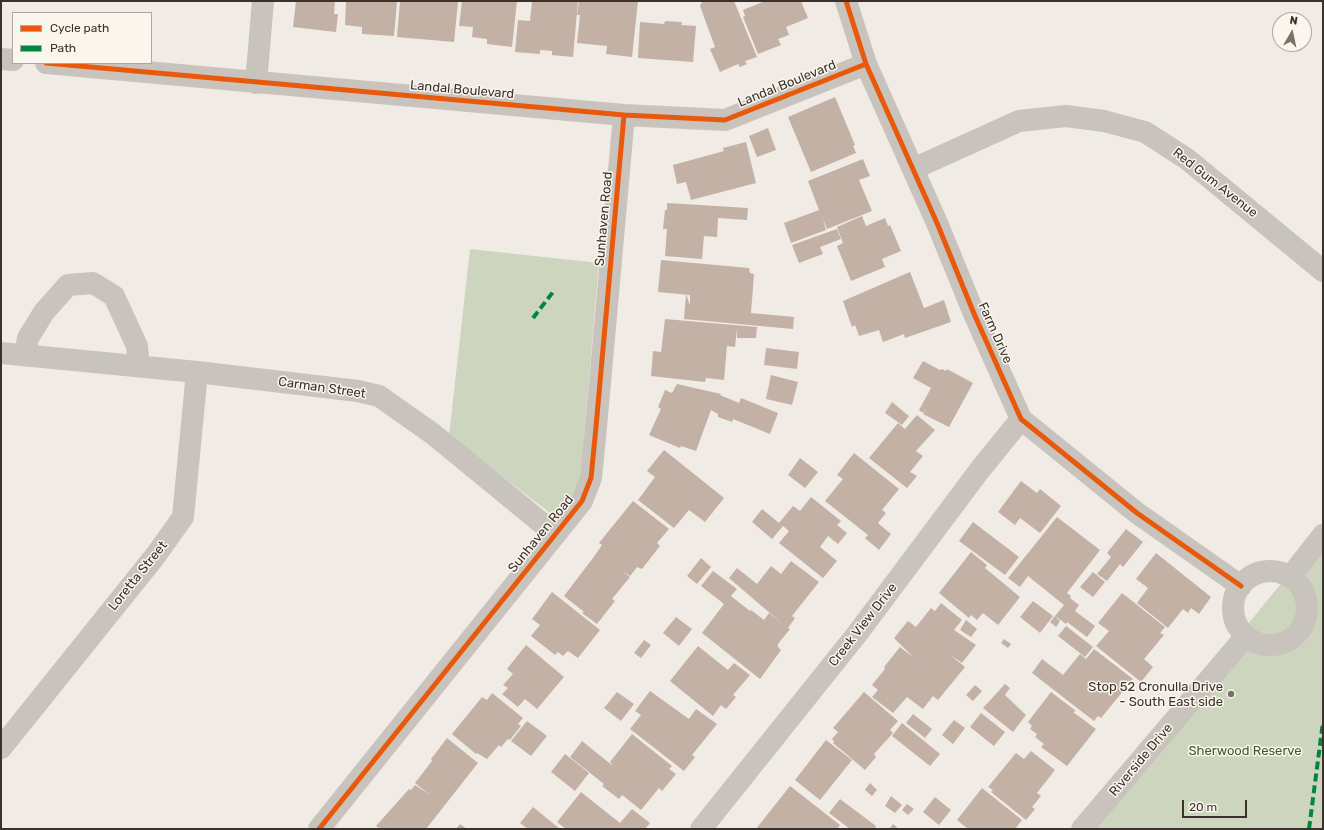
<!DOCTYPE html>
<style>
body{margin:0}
#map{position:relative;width:1324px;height:830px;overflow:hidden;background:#f0ebe4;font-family:Rubik,sans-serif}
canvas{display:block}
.frame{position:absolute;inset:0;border:2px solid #3a312a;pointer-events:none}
.legend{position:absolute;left:12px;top:12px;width:140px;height:52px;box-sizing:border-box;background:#fbf6ed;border:1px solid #aea79f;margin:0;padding:5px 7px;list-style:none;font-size:12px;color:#3a312a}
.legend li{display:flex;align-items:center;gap:8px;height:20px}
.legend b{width:20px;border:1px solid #aea79f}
.north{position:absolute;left:1272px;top:12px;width:40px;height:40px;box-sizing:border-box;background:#fbf6ed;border:1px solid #aea79f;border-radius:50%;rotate:9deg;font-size:11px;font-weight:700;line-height:16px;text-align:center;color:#3a312a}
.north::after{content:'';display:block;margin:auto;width:14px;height:18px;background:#7a726b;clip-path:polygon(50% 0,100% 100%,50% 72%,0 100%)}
.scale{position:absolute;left:1182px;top:800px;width:65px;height:18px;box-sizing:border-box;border:2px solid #3a312a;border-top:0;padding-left:5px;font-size:12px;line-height:14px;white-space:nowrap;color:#3a312a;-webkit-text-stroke:3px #fbf6ed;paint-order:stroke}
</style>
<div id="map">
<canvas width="1324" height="830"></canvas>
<div class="frame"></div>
<ul class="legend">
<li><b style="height:5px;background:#e8590c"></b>Cycle path</li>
<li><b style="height:5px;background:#00873e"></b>Path</li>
</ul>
<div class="north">N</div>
<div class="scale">20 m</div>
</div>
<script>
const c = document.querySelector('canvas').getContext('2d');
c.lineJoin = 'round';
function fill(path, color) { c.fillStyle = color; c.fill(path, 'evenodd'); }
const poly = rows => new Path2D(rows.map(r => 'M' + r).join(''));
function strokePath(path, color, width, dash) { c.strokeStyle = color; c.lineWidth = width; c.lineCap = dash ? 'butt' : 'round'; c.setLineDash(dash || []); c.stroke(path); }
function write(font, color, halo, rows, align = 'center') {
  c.font = font + ' Rubik,sans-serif'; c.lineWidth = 3; c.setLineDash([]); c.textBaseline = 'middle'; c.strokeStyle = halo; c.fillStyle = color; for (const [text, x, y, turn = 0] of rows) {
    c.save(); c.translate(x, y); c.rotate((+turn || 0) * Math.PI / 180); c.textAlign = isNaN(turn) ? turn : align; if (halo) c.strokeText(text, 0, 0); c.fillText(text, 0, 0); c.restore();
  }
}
const green = poly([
 [470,249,599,263,584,436,584,471,573,497,554,516,449,436],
 [1323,532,1323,829,1081,829]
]);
const building = poly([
 [296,1,335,1,334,14,338,14,336,32,293,27],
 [346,1,397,2,394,36,362,34,362,27,345,25],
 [400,1,458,2,454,42,397,37],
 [462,1,517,1,512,47,487,44,487,39,472,37,473,27,459,26],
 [532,1,578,1,573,57,552,55,552,51,540,50,540,54,515,52,518,20,530,21],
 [579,1,638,1,632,57,606,54,607,46,577,43,580,15,577,15],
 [706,1,734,1,757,57,745,61,747,64,740,67,738,64,720,72,710,49,715,47,700,6,702,2],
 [765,1,801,1,808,18,786,27,789,35,778,39,781,45,758,54,743,17,745,16,743,10],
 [665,21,682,22,681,25,696,26,693,62,638,58,640,22,664,24],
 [835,97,855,145,853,146,856,153,811,172,788,117],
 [768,128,776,150,757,157,749,136],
 [746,142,756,183,691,200,686,182,677,184,673,165,724,151,723,148],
 [863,159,870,176,859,180,872,211,827,229,823,219,826,230,791,243,784,223,819,210,808,181],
 [667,203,748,208,747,220,718,218,717,237,704,236,702,259,665,256,667,229,663,229,665,210,667,210],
 [862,216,866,226,885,218,888,226,890,225,901,251,882,259,885,267,851,281,837,246,843,243,837,227],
 [837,229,841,239,820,247,823,254,799,263,792,245],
 [661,260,749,268,750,273,754,274,751,313,794,317,793,329,684,319,686,294,690,305,690,295,658,292],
 [910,272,924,308,944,300,951,322,905,338,904,334,883,342,879,330,859,336,855,325,852,327,843,301],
 [665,319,757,327,756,338,737,338,737,329,735,347,727,346,724,380,706,378,705,382,651,376,653,351,661,352],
 [766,348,799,352,797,369,764,365],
 [923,361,940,370,942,369,946,371,947,369,973,383,949,427,923,414,927,407,923,413,919,410,931,388,913,378],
 [771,375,798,382,792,405,766,399],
 [677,384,721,394,720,395,739,403,741,398,778,413,770,434,733,419,732,422,718,417,718,414,711,410,696,451,681,446,680,448,649,435,661,409,658,407,665,390,672,393],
 [892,402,909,416,902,425,885,413],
 [917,415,935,430,916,451,923,456,910,472,917,476,907,488,869,458,898,423,905,429],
 [664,450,724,498,705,522,689,510,674,528,638,500,655,477,647,471],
 [854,453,899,489,882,510,886,513,878,523,891,534,879,550,865,538,868,535,825,501,843,479,837,475],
 [800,458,818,472,805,488,788,475],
 [1021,481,1037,493,1040,489,1061,506,1040,533,1020,518,1015,525,998,512],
 [811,497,841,521,837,525,847,533,838,544,828,536,820,547,837,561,823,578,779,543,789,531,783,526,772,539,752,522,762,509,779,523,793,506,800,511],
 [633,501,669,529,657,543,660,546,642,569,637,567,630,576,621,570,630,577,612,599,615,601,597,624,582,613,584,612,564,596,593,558,602,545,599,543],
 [1057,517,1100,550,1067,593,1071,596,1070,598,1079,605,1075,611,1095,626,1087,637,1067,622,1066,624,1055,616,1060,621,1056,627,1050,622,1064,605,1028,576,1020,587,1008,578],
 [973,522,1019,557,1005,575,959,541],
 [1126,529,1143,542,1123,567,1120,564,1107,581,1097,574,1111,557,1107,553],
 [971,552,987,565,985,568,1020,597,998,625,983,613,977,620,971,615,969,618,939,593],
 [1156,553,1211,597,1199,614,1191,608,1188,613,1183,609,1168,628,1137,603,1148,588,1136,579],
 [701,558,711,567,697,584,687,576],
 [791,561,819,582,792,616,795,618,788,628,790,629,778,644,778,647,781,650,760,679,702,633,724,604,701,586,713,571,737,589,731,596,750,611,751,610,764,620,769,613,785,626,729,578,737,568,757,584,771,566,781,574],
 [1093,572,1105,582,1093,597,1080,587],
 [552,592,600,630,578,658,568,651,563,656,558,652,555,655,531,636,540,625,532,619],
 [1122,593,1165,627,1160,633,1164,635,1144,659,1153,667,1141,682,1096,646,1109,631,1098,623],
 [1033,601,1053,616,1040,633,1020,617],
 [941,603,962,620,954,630,976,645,962,663,949,654,965,667,938,700,933,696,923,709,907,697,893,713,872,697,878,690,872,685,885,669,884,667,900,647,914,658,894,638,908,621,916,627,931,608,935,611],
 [676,617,692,629,679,646,663,633],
 [966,620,977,629,971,637,960,630],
 [1066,626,1093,647,1085,657,1058,636],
 [1004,639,1011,644,1008,648,1001,643],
 [644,640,651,645,641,658,634,653],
 [526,645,564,677,537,709,525,699,518,707,502,694,508,688,503,685,513,674,507,669],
 [698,646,728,670,734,663,750,675,733,695,736,697,726,709,721,705,713,716,670,681],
 [1094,649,1133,679,1101,718,1098,716,1094,721,1032,673,1042,659,1063,675,1080,654,1086,659],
 [1005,684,1010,688,1005,695,1026,715,1013,732,983,708],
 [975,685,982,691,973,701,966,695],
 [650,691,689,719,696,709,717,724,692,755,695,757,684,771,630,729,641,715,635,711],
 [617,692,634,704,621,721,604,708],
 [864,692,898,721,890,730,893,733,874,754,876,757,865,770,833,743,834,741,832,739,838,732,833,728],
 [1051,692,1076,711,1073,712,1096,729,1067,766,1041,747,1044,744,1035,737,1037,734,1030,729,1032,726,1028,722],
 [492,693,523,718,518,724,521,726,510,740,508,739,501,747,499,745,487,759,477,753,476,754,452,734,482,697,487,700],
 [981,713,1005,732,994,746,970,727],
 [913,714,932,729,925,738,906,723],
 [954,720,965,728,953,744,942,735],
 [527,721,547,736,531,756,511,741],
 [902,723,940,754,930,766,892,736],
 [632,734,672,766,669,769,676,774,662,791,659,788,641,810,622,795,619,799,602,786,604,784,570,757,582,741,613,766,610,762],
 [447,738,478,763,426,829,380,829,376,826,409,789,411,790,415,785,430,795,415,783,432,761,431,759],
 [826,740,852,760,820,800,795,780],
 [1031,751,1055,770,1037,793,1041,796,1032,807,1035,809,1026,820,991,792,993,790,988,787,1016,753,1024,759],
 [565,754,589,773,575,791,551,772],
 [870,783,877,790,872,796,865,790],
 [790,786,840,825,837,829,756,829],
 [982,788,1022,820,1015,829,968,829,957,820],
 [581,792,620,823,632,809,650,823,645,829,566,829,557,822],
 [891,796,902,805,895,813,885,806],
 [935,797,951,810,939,825,923,812],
 [840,799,876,826,875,829,850,829,829,813],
 [907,804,914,809,908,815,902,810],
 [533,807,560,829,528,829,520,823],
 [460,824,467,829,456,829],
 [893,824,899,829,889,829]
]);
const minor = poly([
 [846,1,866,64,937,223,975,316,1021,419,1137,513,1241,586],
 [1,59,13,60],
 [46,63,624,115,725,120,866,64],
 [256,83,263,1],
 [913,169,1019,121,1066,116,1104,121,1145,132,1187,159,1323,271],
 [1,353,197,372,358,391,379,396,433,434,555,534],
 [25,355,28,338,44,312,68,285,93,283,114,296,137,346,139,366],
 '1233 608a37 37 0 1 1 74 0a37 37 0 1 1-74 0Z',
 [1290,577,1323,535],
 [1,748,156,555,183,517,197,372],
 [319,829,582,501,591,478,596,427,624,115],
 [701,829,857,634,979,471,1021,419],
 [1082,829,1246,636]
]);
const quiet = poly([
 [533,318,553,292],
 [1309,829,1323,722]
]);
const cycleway = poly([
 [846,1,866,64,937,223,975,316,1021,419,1137,513,1241,586],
 [46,63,624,115,725,120,866,64],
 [319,829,582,501,591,478,596,427,624,115]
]);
const markers = [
 [1231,694,4,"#7a726b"]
];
const streetNames = [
 ["Landal Boulevard",787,84,-22],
 ["Landal Boulevard",462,90,5],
 ["Red Gum Avenue",1215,183,38],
 ["Sunhaven Road",604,219,-85],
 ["Farm Drive",995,333,66],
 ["Carman Street",322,388,8],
 ["Sunhaven Road",541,534,-51],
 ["Loretta Street",138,576,-51],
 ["Creek View Drive",863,625,-52],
 ["Riverside Drive",1141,760,-50]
];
const poiNames = [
 ["Stop 52 Cronulla Drive",1223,687],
 ["- South East side",1223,702]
];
const parkNames = [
 ["Sherwood Reserve",1245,751]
];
fill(green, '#ced5be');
fill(building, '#c3b1a6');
strokePath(minor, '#c8c3bd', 22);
strokePath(quiet, '#00873e', 4, [8, 4]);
strokePath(cycleway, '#e8590c', 5);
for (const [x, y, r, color] of markers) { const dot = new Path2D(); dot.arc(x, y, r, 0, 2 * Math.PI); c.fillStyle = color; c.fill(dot); strokePath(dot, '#fbf6ed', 1.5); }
write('13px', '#3a312a', '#fbf6ed', streetNames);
write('13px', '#3a312a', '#fbf6ed', poiNames, 'right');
write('13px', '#44592e', '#fbf6ed', parkNames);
</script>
